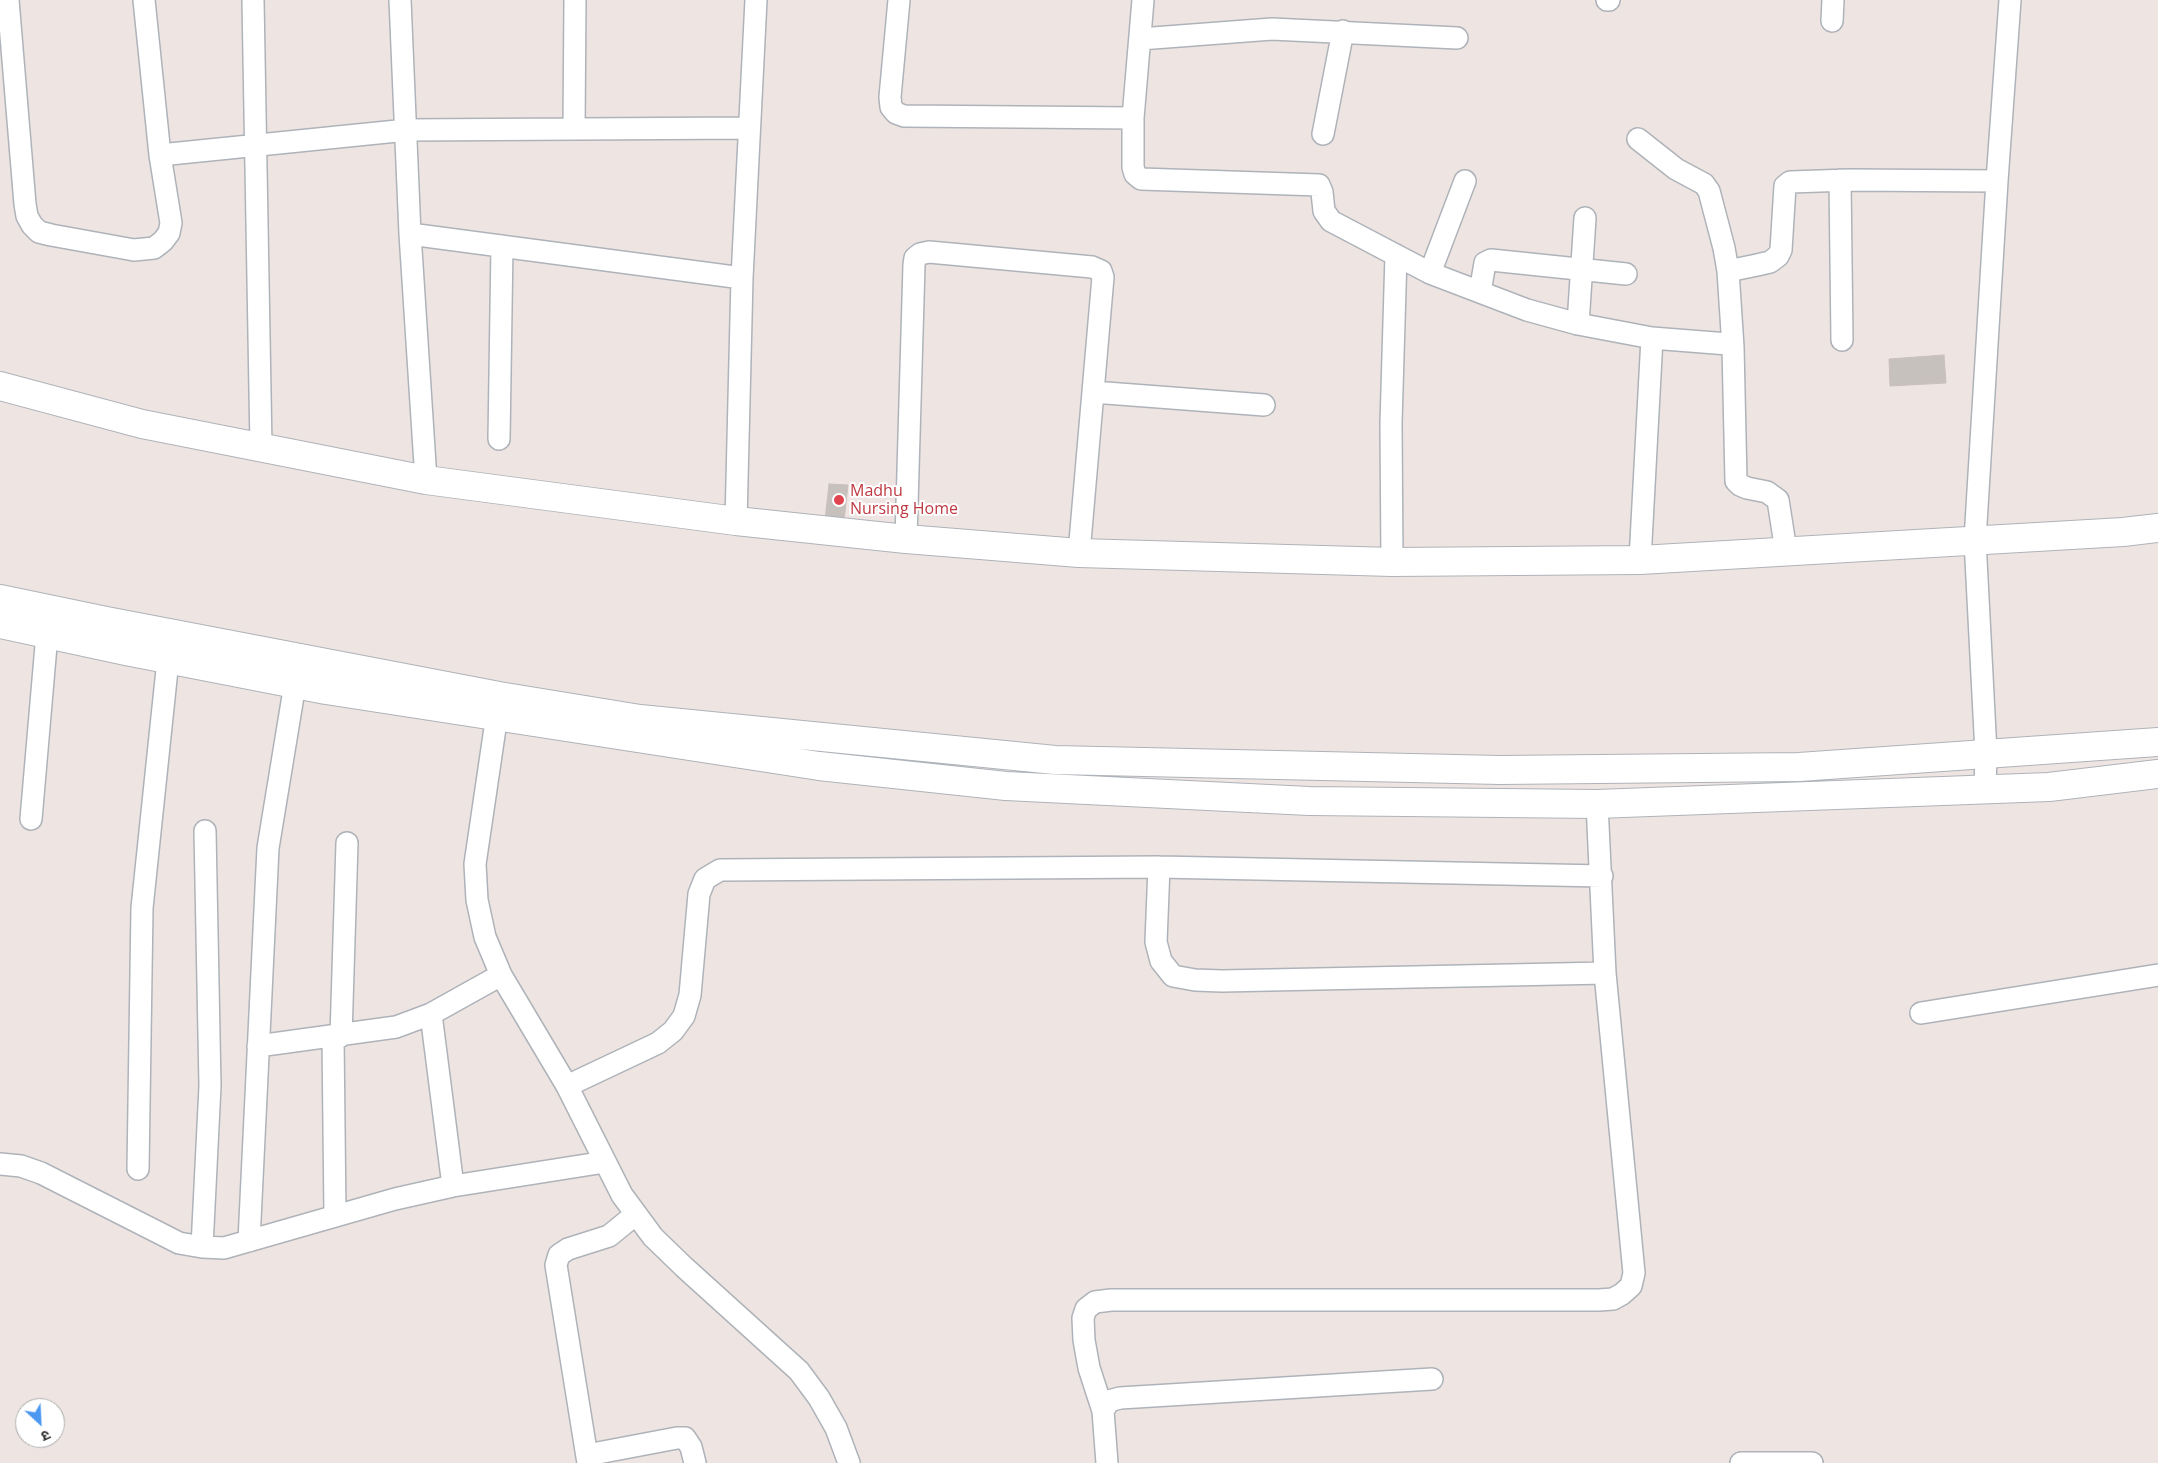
<!DOCTYPE html>
<meta charset="utf-8">
<style>
body{margin:0}
#map{position:relative;width:2158px;height:1463px;overflow:hidden;background:#eee5e2;font-family:"Open Sans","Noto Sans Devanagari",sans-serif}
canvas{display:block}
.north{position:absolute;left:15px;top:1398px;width:50px;height:50px;box-sizing:border-box;background:#fff;border:1px solid #ababab;border-radius:50%;rotate:155deg;font-size:14px;font-weight:700;line-height:20px;text-align:center;color:#2e2e2e}
.north::after{content:'';display:block;margin:auto;width:18px;height:22px;background:#4c98f1;clip-path:polygon(50% 0,100% 100%,50% 72%,0 100%)}
</style>
<div id="map">
<canvas width="2158" height="1463"></canvas>
<div class="north">उ</div>
</div>
<script>
const c = document.querySelector('canvas').getContext('2d');
c.lineJoin = 'round';
function fill(path, color) { c.fillStyle = color; c.fill(path, 'evenodd'); }
const poly = rows => new Path2D(rows.map(r => 'M' + r).join(''));
function strokePath(path, color, width, dash) { c.strokeStyle = color; c.lineWidth = width; c.lineCap = dash ? 'butt' : 'round'; c.setLineDash(dash || []); c.stroke(path); }
function write(font, color, halo, rows, align = 'center') {
  c.font = font + ' "Open Sans",sans-serif'; c.lineWidth = 4; c.setLineDash([]); c.textBaseline = 'middle'; c.strokeStyle = halo; c.fillStyle = color; for (const [text, x, y, turn = 0] of rows) {
    c.save(); c.translate(x, y); c.rotate((+turn || 0) * Math.PI / 180); c.textAlign = isNaN(turn) ? turn : align; if (halo) c.strokeText(text, 0, 0); c.fillText(text, 0, 0); c.restore();
  }
}
const building = poly([
 [1944,355,1946,383,1890,386,1889,359,1944,355],
 [829,484,848,485,844,521,825,520,829,484]
]);
const minor = poly([
 [8,0,25,204,27,216,32,225,39,232,51,235,134,250,154,248,163,241,169,233,171,223,160,155,144,0],
 [253,0,261,447],
 [400,0,410,234,426,480],
 [899,0,890,97,891,107,896,113,904,116,1133,118],
 [1143,0,1133,118,1133,167,1135,174,1141,179,1319,185,1322,192,1324,211,1331,221,1430,273,1527,310,1578,324,1652,338,1640,560],
 [1607,0,1609,0],
 [1832,21,1833,0],
 [1140,39,1272,29,1457,38],
 [574,128,575,0],
 [1323,134,1343,31],
 [1638,139,1676,169,1704,184,1709,191,1724,248,1728,271,1733,347],
 [160,155,407,130,749,128],
 [1840,180,1842,340],
 [410,234,742,278],
 [1728,271,1757,265,1770,262,1778,256,1781,250,1785,186,1790,182,1849,180,1997,181],
 [1430,273,1465,181],
 [1480,292,1485,263,1491,260,1626,274],
 [1578,324,1585,218],
 [1652,338,1728,344,1733,347,1736,481,1740,485,1747,488,1767,492,1778,500,1786,551],
 [1093,392,1264,405],
 [499,439,502,246],
 [736,521,742,278,756,0],
 [906,539,914,265,915,258,920,254,929,252,1092,267,1101,271,1103,277,1079,553],
 [1392,562,1391,423,1396,255],
 [499,701,475,864,477,900,485,937,501,975,567,1086,622,1195,653,1237,684,1267,799,1371,819,1398,836,1428,849,1463],
 [1985,789,1986,753,1975,540,1997,181,2010,0],
 [31,819,47,634],
 [1159,867,1156,942,1161,961,1173,976,1195,980,1222,981,1605,973],
 [1921,1013,2158,975],
 [431,1014,453,1186],
 [341,1036,347,843],
 [333,1037,335,1216],
 [258,1046,396,1027,431,1014,501,975],
 [567,1086,658,1043,673,1031,684,1016,690,995,699,894,705,879,720,870,1159,867,1602,876],
 [0,1164,21,1166,41,1173,179,1243,202,1247,224,1248,395,1199,453,1186,605,1162],
 [138,1169,142,908,168,660],
 [249,1241,268,848,295,684],
 [202,1247,210,1086,205,831],
 [1103,1411,1089,1368,1084,1340,1083,1318,1086,1309,1095,1302,1111,1300,1599,1300,1613,1299,1622,1294,1631,1286,1634,1273,1605,973,1597,804],
 [587,1455,677,1438,685,1438,691,1447,695,1463],
 [588,1463,556,1265,559,1255,568,1249,609,1236,636,1214],
 [1107,1463,1103,1411,1109,1401,1120,1398,1432,1379],
 [1741,1463,1812,1463]
]);
const secondary = poly([
 [0,386,142,424,426,480,736,521,906,539,1079,553,1392,562,1640,560,2123,532,2158,528],
 [0,599,106,621,499,696,640,719,1055,760,1500,770,1799,767,2158,742],
 [0,624,126,651,326,690,819,766,1006,786,1309,801,1597,804,2049,787,2158,774]
]);
const markers = [
 [839,500,6,"#e0444e"]
];
const healthNames = [
 ["Madhu",850,491],
 ["Nursing Home",850,509]
];
fill(building, '#c7c1bd');
strokePath(building, '#cac0bb', 1);
strokePath(minor, '#aeb3b9', 24);
strokePath(secondary, '#aeb3b9', 30);
strokePath(minor, '#fff', 21);
strokePath(secondary, '#fff', 28);
for (const [x, y, r, color] of markers) { const dot = new Path2D(); dot.arc(x, y, r, 0, 2 * Math.PI); c.fillStyle = color; c.fill(dot); strokePath(dot, '#fff', 2); }
write('16px', '#be3a42', '#fff', healthNames, 'left');
</script>
